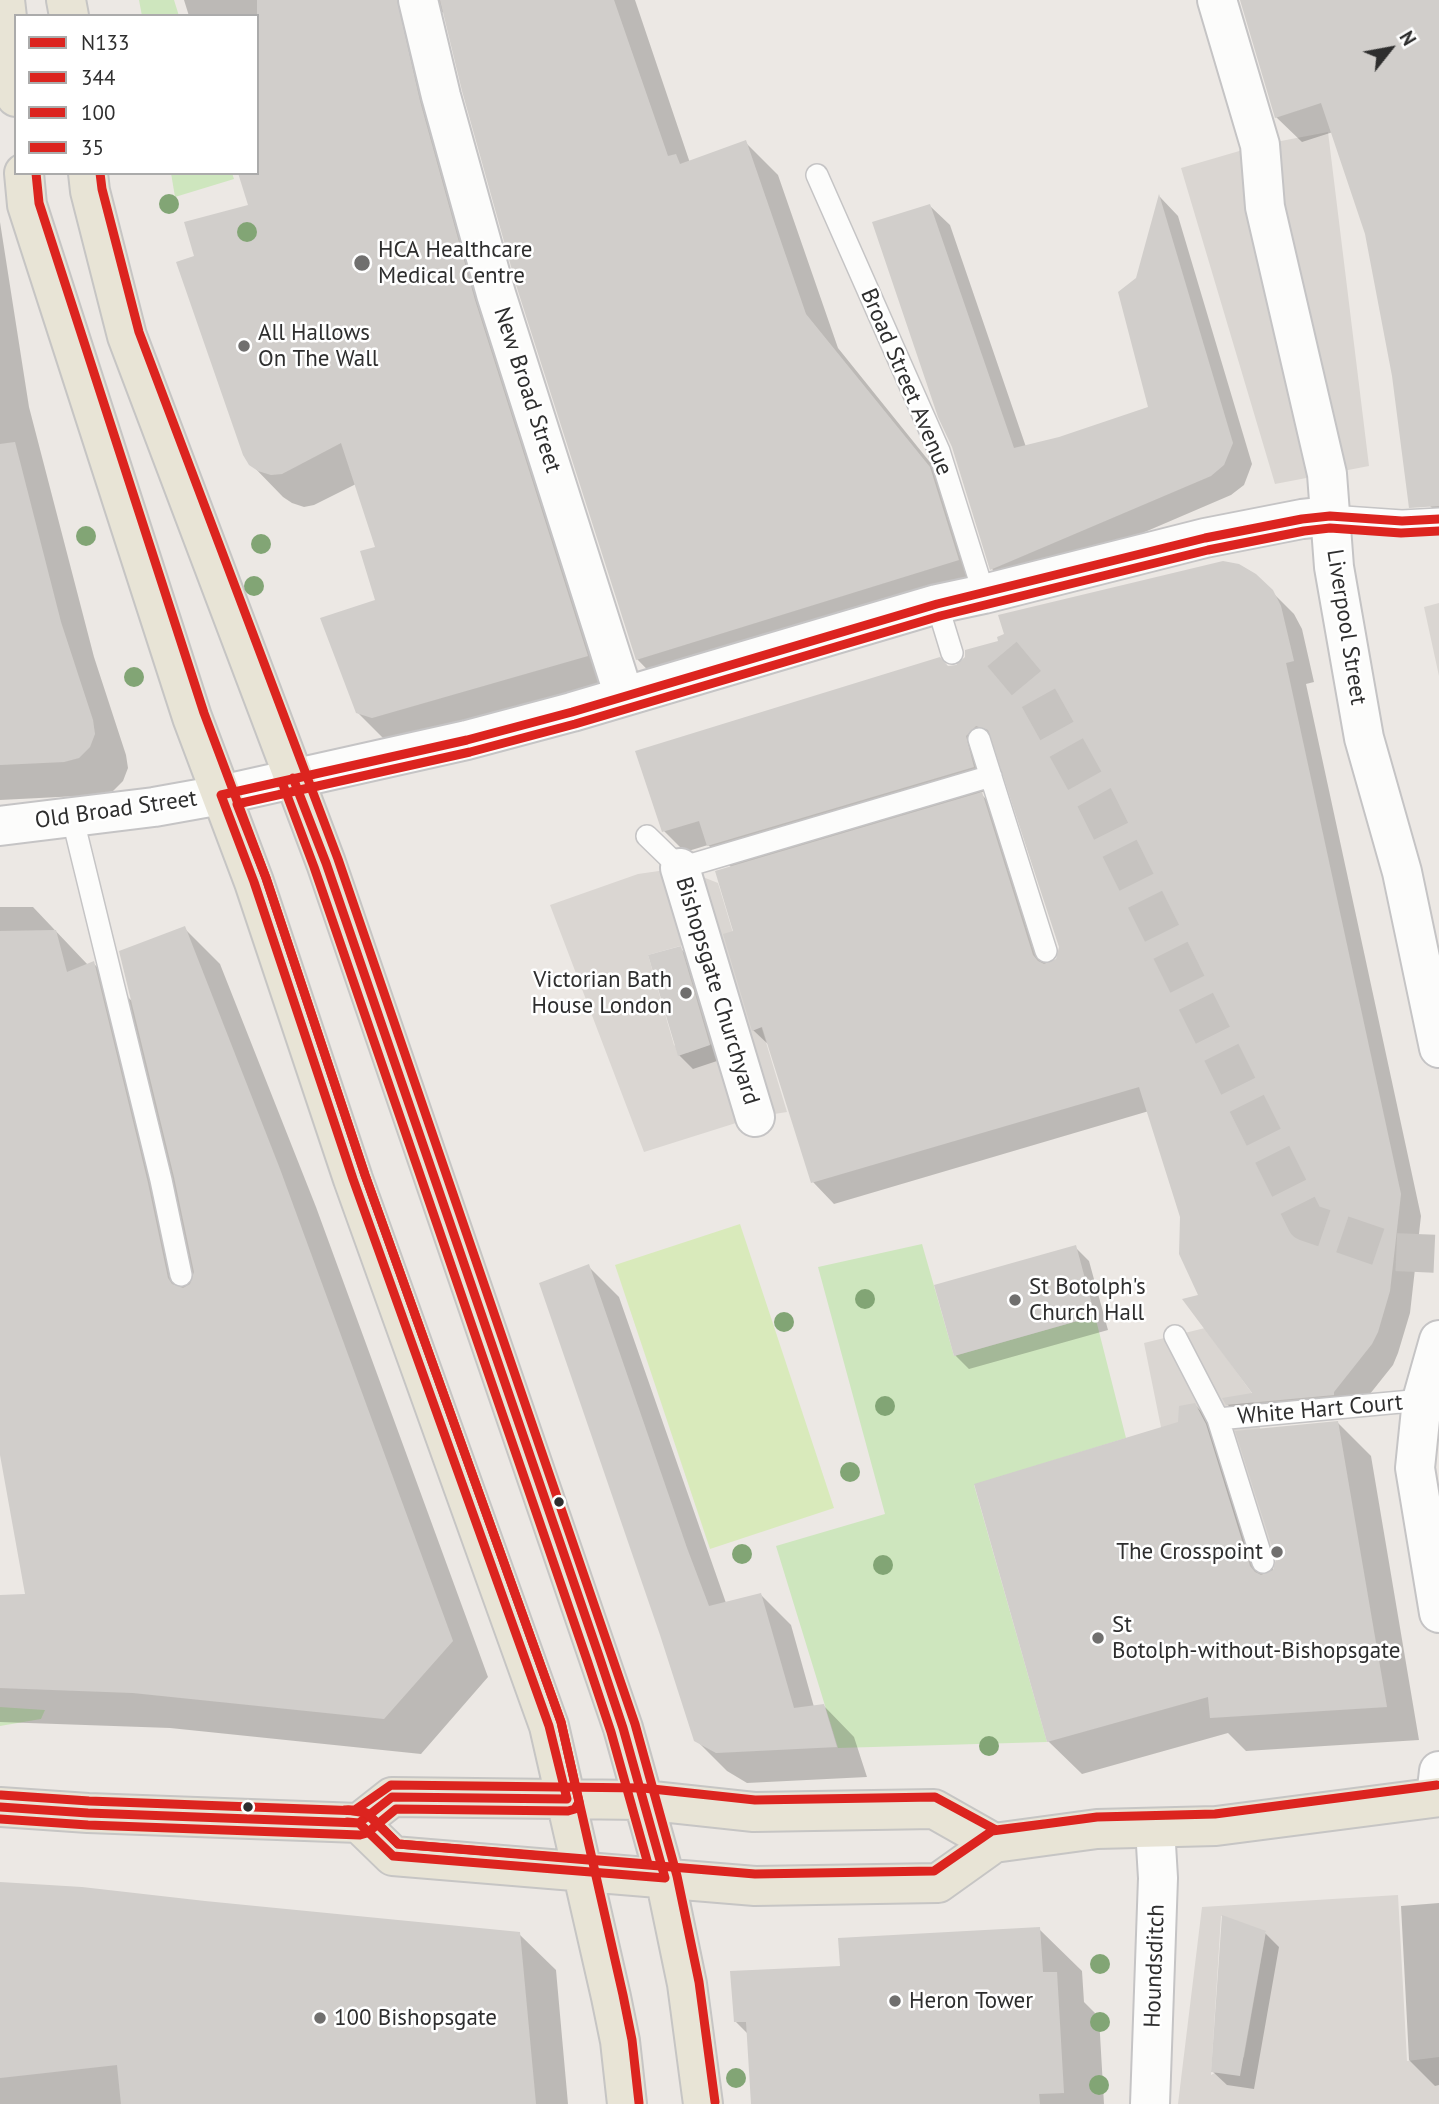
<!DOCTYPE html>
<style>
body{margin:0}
#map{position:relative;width:1439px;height:2104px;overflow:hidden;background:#ece8e4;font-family:"PT Sans",sans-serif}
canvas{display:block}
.legend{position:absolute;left:14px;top:14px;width:245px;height:161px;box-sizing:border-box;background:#fff;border:2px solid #ababab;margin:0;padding:9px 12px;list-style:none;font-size:21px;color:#2e2e2e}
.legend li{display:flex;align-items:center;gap:14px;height:35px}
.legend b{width:35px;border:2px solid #ababab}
.north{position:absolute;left:1355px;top:14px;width:70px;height:70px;-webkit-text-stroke:5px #fff;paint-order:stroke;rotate:59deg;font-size:19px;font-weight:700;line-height:28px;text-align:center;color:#2e2e2e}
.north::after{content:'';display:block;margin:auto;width:24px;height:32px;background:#2e2e2e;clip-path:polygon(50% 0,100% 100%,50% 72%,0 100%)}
</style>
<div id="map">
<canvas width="1439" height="2104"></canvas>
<ul class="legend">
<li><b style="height:9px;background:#dc241f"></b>N133</li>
<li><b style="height:9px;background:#dc241f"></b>344</li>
<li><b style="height:9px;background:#dc241f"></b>100</li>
<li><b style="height:9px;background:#dc241f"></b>35</li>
</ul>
<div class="north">N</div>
</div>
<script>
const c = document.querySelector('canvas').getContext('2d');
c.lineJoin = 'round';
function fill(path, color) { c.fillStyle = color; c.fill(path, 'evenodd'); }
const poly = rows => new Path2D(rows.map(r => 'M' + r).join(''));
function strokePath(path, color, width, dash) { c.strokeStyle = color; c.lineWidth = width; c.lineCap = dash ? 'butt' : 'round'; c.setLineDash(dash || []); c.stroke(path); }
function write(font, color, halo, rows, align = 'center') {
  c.font = font + ' "PT Sans",sans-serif'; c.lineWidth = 5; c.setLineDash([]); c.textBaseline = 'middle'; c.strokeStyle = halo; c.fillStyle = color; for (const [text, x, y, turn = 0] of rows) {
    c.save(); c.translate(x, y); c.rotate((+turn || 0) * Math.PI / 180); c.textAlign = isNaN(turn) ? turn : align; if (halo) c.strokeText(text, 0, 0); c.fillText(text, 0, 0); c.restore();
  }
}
const green = poly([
 [139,0,174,0,179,16,142,16],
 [171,173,232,173,234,179,175,197],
 [922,1244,954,1356,1095,1316,1126,1438,974,1485,1047,1742,838,1748,776,1546,885,1514,818,1267],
 [0,1707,45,1710,41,1719,0,1726]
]);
const pitch = poly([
 [740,1224,834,1508,710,1549,615,1265]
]);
const plaza = poly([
 [1328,132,1369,466,1275,484,1181,168,1260,145],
 [1439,603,1439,676,1424,607],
 [680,868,718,883,787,1112,755,1117,644,1152,550,905,638,874],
 [698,941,717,1042,687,1053,674,1045,648,955],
 [1205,1328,1251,1392,1290,1548,1189,1566,1144,1343],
 [1398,1895,1407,2061,1439,2057,1439,2104,1178,2104,1202,1907],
 [1221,1916,1266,1932,1244,2057,1211,2075]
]);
const shadow = poly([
 [184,0,635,0,690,163,745,142,778,175,838,348,962,502,991,592,669,692,637,659,445,11,436,16,619,688,390,745,357,712,378,601,377,548,356,484,314,505,304,507,292,503,283,497,250,463,196,257,250,206,257,173,257,16,189,16],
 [1242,0,1439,0,1439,515,1420,496,1366,234,1333,132,1302,142,1276,117],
 [1160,197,1178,216,1252,464,1244,485,1231,495,1012,589,992,569,930,206,950,225,1026,447,1059,439,1150,408,1138,279],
 [0,222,29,407,94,657,126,755,128,768,123,781,113,791,98,795,0,800],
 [1255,575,1294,614,1302,629,1314,682,1306,684,1421,1216,1410,1313,1398,1353,1393,1365,1354,1414,1249,1426,1227,1404,1255,1394,1200,1297,1182,1216,1149,1111,834,1204,813,1182,770,1046,753,1030,735,932,732,868,708,845,685,852,664,831,948,667,957,667],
 [997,746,1060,947,1060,955,1050,966,1003,816,980,793,994,788,987,757],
 [0,907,33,907,88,965,93,963,133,1002,184,928,220,964,316,1207,488,1677,421,1754,170,1728,0,1722,0,1597,27,1596,0,1445],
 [680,948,694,962,723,1059,693,1069,679,1055],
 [1075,1247,1089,1261,1108,1330,969,1369,955,1355],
 [589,1267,619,1297,726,1603,761,1595,791,1625,814,1707,824,1706,854,1737,867,1777,747,1783,727,1771,696,1740],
 [1195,1405,1228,1439,1239,1459,1274,1573,1338,1423,1371,1456,1419,1740,1246,1751,1228,1733,1082,1774,1048,1741,1179,1423],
 [0,1883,519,1934,556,1970,568,2104,0,2104],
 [1439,1903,1439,2085,1435,2086,1409,2060,1401,1906],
 [1039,1929,1082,1971,1084,2002,1099,2017,1104,2104,753,2104,748,2034,735,2021,842,1967],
 [1265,1933,1279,1947,1254,2089,1227,2085,1212,2071]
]);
const building = poly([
 [257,0,397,0,420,101,475,300,588,656,372,718,356,713,320,618,375,600,360,551,375,547,341,443,282,474,271,475,258,471,249,465,243,455,176,262,194,256,184,222,248,205,238,173,257,173],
 [440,0,614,0,668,156,676,154,680,164,746,140,806,314,930,467,959,560,636,660,517,288,462,91],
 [1240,0,1439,0,1439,506,1409,508,1392,376,1365,234,1321,103,1275,118],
 [1159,194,1233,443,1224,465,1211,476,990,570,952,447,938,417,872,222,930,204,1014,448,1059,437,1148,407,1118,292,1136,278],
 [15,442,61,622,93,720,95,734,90,747,79,758,64,762,0,765,0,444],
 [1223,561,1239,564,1256,574,1273,590,1281,606,1294,661,1286,663,1401,1194,1390,1291,1378,1332,1372,1344,1334,1392,1334,1395,1226,1405,1222,1398,1252,1393,1182,1299,1198,1295,1179,1254,1180,1217,1139,1087,811,1183,762,1027,752,1031,723,934,733,931,715,871,982,792,1033,955,1038,961,1044,964,1056,959,1059,947,988,730,976,726,966,736,974,767,707,846,699,821,662,832,635,751,940,657,948,666,956,665,965,657,965,650,998,641,997,637,1004,634,998,615],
 [185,926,280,1169,453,1641,384,1719,133,1693,0,1688,0,1595,25,1594,0,1455,0,931,56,930,67,972,94,961,148,1183,168,1278,172,1284,183,1288,190,1284,194,1272,174,1177,119,951],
 [681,946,710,1045,678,1056,648,955],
 [1076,1245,1095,1316,954,1356,934,1285],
 [589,1264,687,1548,709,1606,761,1593,794,1708,824,1704,837,1747,716,1753,694,1741,660,1635,539,1283],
 [1195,1403,1206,1424,1250,1566,1255,1572,1261,1575,1273,1570,1276,1559,1235,1431,1338,1421,1387,1707,1210,1718,1208,1697,1047,1742,974,1484,1178,1422,1179,1406],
 [0,1882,82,1887,205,1901,520,1932,536,2104,121,2104,117,2065,0,2078],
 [1222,1915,1266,1931,1240,2076,1211,2072],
 [1040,1927,1043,1972,1057,1972,1064,2093,1039,2094,1040,2104,751,2104,746,2022,734,2022,730,1971,840,1966,838,1938]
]);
const streetTunnel = poly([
 [1002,654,1038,697,1095,799,1306,1222,1394,1252,1439,1254]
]);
const lane = poly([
 [817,175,939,451,984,594],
 [1330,516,1402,521,1439,519],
 [937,604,952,653],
 [979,739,1046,951],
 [72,816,161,1180,181,1275],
 [647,836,680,868,991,776],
 [1175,1336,1218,1419,1263,1562],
 [1218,1419,1422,1400]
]);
const street = poly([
 [418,0,441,96,496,294,624,696],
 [1217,0,1260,145,1265,207,1327,474,1334,567,1364,738,1402,872,1439,1048],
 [0,826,154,807,221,795],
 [680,868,755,1117],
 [1439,1340,1422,1400,1415,1468,1439,1613],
 [1436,1797,1439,1771],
 [1150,2104,1158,1878,1155,1828]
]);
const secondary = poly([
 [221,795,467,740,572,712,937,604,984,594,1205,538,1302,519,1330,516]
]);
const primary = poly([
 [5,0,16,97],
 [66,0,69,16],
 [24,173,27,205,192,717,254,882,353,1179,549,1726,611,1997,620,2041,627,2104],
 [88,173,90,191,127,336,326,863,623,1728,665,1878,687,1984,703,2104],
 [0,1807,88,1813,359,1823,392,1797,643,1800,754,1812,934,1809,994,1843],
 [359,1823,393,1856,755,1886,938,1883,994,1843,1097,1829,1216,1826,1439,1797]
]);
const bus1 = poly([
 [293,778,326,863,599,1656,623,1728,665,1878,393,1856,359,1823,347,1822],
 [0,1807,88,1813,359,1823,392,1797,567,1799,549,1726,353,1179,254,882,221,795,467,740,572,712,937,604,1205,538,1302,519,1330,516,1402,521,1439,519]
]);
const bus2 = poly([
 [282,782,314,867,587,1660,611,1732,648,1864,398,1844,366,1813,348,1810],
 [0,1819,88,1825,360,1835,367,1833,396,1809,568,1811,575,1809,579,1802,561,1722,365,1175,266,878,237,804,470,752,575,724,940,616,1208,550,1304,531,1330,528,1401,533,1439,531]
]);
const bus3 = poly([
 [36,173,39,203,204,713,266,878,365,1175,561,1722,623,1995,632,2040,639,2103],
 [100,173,102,189,139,332,338,859,635,1724,677,1876,699,1982,715,2102]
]);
const bus4 = poly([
 [1,1795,89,1801,361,1811,368,1814,398,1844,755,1874,934,1871,992,1831,1097,1817,1215,1814,1437,1785],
 [345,1810,355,1810,391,1785,643,1788,755,1800,935,1797,996,1830,1044,1824]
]);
const trees = [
 [169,204],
 [247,232],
 [86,536],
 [261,544],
 [254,586],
 [134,677],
 [865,1299],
 [784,1322],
 [885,1406],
 [850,1472],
 [742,1554],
 [883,1565],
 [989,1746],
 [1100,1964],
 [1100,2022],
 [736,2078],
 [1099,2085]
];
const markers = [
 [362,263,9,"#706f6e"],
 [244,346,7,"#706f6e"],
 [686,993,7,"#706f6e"],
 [1015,1300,7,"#706f6e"],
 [559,1502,6,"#2e2e2e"],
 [1277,1552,7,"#706f6e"],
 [1098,1638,7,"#706f6e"],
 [248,1807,6,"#2e2e2e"],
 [895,2001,7,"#706f6e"],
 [320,2018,7,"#706f6e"]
];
const poiNames = [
 ["HCA Healthcare",378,250],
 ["Medical Centre",378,276],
 ["All Hallows",258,333],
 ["On The Wall",258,359],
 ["Victorian Bath",672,980,"right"],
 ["House London",672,1006,"right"],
 ["St Botolph's",1029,1287],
 ["Church Hall",1029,1313],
 ["The Crosspoint",1263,1552,"right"],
 ["St",1112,1625],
 ["Botolph-without-Bishopsgate",1112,1651],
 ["Heron Tower",909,2001],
 ["100 Bishopsgate",334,2018]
];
const streetNames = [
 ["Broad Street Avenue",906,382,67],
 ["New Broad Street",527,390,72],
 ["Liverpool Street",1346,627,81],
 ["Old Broad Street",116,810,-8],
 ["Bishopsgate Churchyard",717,991,73],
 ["White Hart Court",1320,1410,-5],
 ["Houndsditch",1155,1966,-88]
];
fill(green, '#cee6be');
fill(pitch, '#d9eabb');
fill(plaza, '#dad6d2');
fill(shadow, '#0003');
fill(building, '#d1cecb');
strokePath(streetTunnel, '#c6c3c0', 38, [38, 19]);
strokePath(lane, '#c5c4c5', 24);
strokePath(street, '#c5c4c5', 42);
strokePath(secondary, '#c5c4c5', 42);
strokePath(primary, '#c6c5c4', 42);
strokePath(lane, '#fcfcfb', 21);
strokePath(street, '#fcfcfb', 38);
strokePath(secondary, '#fcfcfb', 38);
strokePath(primary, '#e8e4d6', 38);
strokePath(bus1, '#dc241f', 9);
strokePath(bus2, '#dc241f', 9);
strokePath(bus3, '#dc241f', 9);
strokePath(bus4, '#dc241f', 9);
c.fillStyle = '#82a575';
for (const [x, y] of trees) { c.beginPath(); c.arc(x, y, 10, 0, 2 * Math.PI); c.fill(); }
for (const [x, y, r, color] of markers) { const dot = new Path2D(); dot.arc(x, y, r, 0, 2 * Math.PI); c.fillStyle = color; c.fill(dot); strokePath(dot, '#fff', 2.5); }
write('23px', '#2e2e2e', '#fff', poiNames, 'left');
write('23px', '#2e2e2e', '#fff', streetNames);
</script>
